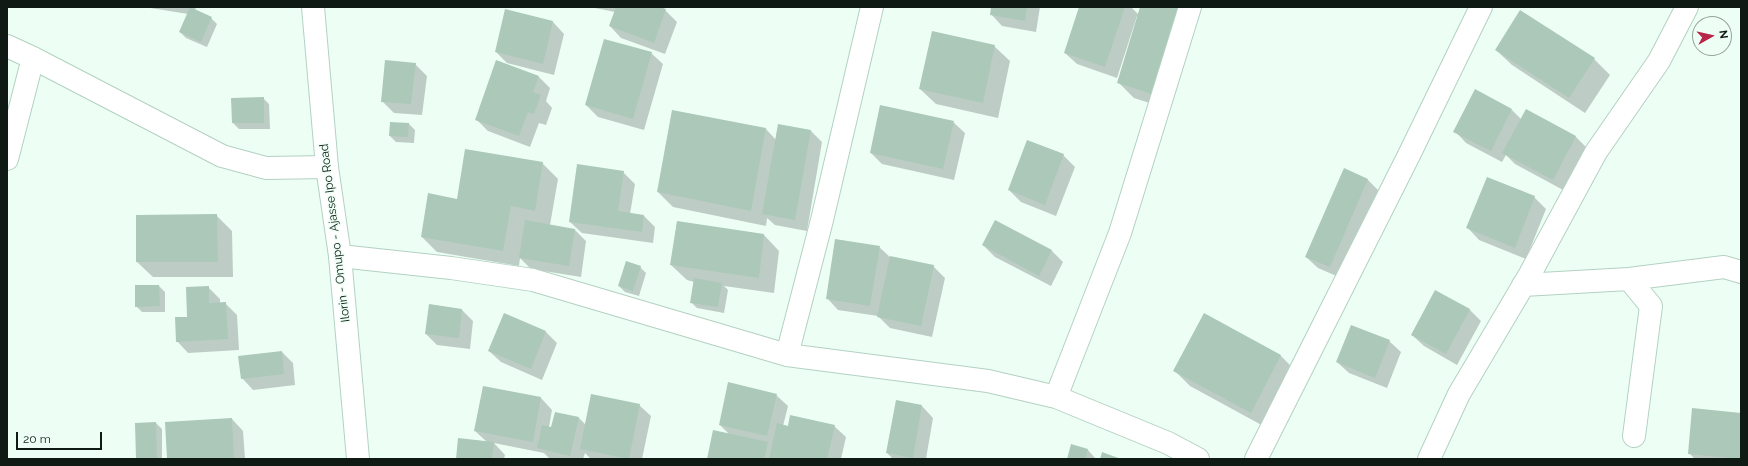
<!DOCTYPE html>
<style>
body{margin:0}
#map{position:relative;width:1748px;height:466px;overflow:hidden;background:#edfff5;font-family:Raleway,sans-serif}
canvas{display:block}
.frame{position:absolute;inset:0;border:8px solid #101a15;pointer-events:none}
.north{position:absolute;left:1692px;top:16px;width:40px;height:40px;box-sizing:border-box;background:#edfff5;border:1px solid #95a39b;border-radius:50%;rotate:82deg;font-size:11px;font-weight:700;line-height:16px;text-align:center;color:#101a15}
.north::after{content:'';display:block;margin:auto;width:14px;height:18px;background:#b82749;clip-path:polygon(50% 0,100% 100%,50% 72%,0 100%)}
.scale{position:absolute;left:16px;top:432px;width:86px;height:18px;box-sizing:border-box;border:2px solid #101a15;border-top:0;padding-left:5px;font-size:12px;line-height:14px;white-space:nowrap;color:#101a15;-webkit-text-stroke:3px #edfff5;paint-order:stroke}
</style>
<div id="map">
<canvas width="1748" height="466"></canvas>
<div class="frame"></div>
<div class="north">N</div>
<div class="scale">20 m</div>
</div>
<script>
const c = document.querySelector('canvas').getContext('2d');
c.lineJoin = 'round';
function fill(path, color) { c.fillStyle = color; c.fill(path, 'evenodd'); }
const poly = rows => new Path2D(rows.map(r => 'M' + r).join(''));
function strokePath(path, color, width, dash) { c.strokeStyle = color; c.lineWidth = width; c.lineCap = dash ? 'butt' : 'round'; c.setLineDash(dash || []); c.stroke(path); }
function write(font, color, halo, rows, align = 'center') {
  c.font = font + ' Raleway,sans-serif'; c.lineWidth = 3; c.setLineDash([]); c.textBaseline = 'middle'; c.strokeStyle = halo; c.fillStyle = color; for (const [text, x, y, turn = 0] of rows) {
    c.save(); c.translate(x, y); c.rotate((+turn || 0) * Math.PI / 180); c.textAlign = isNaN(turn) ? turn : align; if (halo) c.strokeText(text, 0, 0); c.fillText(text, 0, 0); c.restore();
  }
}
const shadow = poly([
 [144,7,196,7,195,11,211,18,217,24,207,47,186,38,180,32,188,14],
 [590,7,657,7,665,10,677,22,665,54,621,38,610,26,615,12],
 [992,7,1040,7,1036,32,1002,26,991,14],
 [1080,7,1131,7,1139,15,1141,7,1168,109,1134,98,1119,83,1139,16,1137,16,1117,78,1077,64,1065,53],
 [506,11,553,22,564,34,554,75,507,63,496,52],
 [994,46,1010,61,998,118,936,104,920,89],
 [1496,50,1594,59,1610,75,1585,113,1512,65],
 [651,53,663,64,644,130,598,117,586,105],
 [497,62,539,77,550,88,546,101,552,108,546,125,539,123,530,147,488,131,477,120],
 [415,64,427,76,422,115,394,113,382,101],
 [263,98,269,104,270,129,239,129,233,123,232,99],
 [1512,110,1521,119,1526,110,1576,137,1587,148,1565,191,1515,164,1506,155,1502,162,1466,143,1455,131],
 [953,122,965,133,954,180,882,164,871,153],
 [409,124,415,130,414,143,396,142,390,136],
 [766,129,776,140,811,131,822,142,807,231,775,225,767,218,766,226,673,207,658,192],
 [1063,155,1075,167,1056,216,1021,202,1009,190],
 [542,163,558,179,550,225,575,230,586,241,581,277,531,269,520,258,519,266,437,252,422,237,457,200],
 [1345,169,1368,180,1379,191,1341,278,1318,268,1306,257],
 [623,172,635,184,630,214,644,216,655,227,653,243,582,233,570,222],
 [1534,197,1546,209,1526,259,1479,240,1468,228],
 [217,216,232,231,233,277,153,277,137,262],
 [996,221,1052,251,1063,262,1051,286,995,257,983,245],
 [677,222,764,235,779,251,774,293,724,286,728,290,724,313,697,308,691,302,694,282,687,280,671,265],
 [879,247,890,257,933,266,945,278,932,337,890,328,878,316,838,310,827,298],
 [640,267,646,273,639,296,625,292,619,286],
 [159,286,165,292,165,312,142,312,136,306],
 [208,287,220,299,220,304,225,303,237,315,239,350,188,353,177,341,188,318],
 [1436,292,1470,310,1481,321,1457,365,1424,346,1412,335],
 [462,310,473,321,470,349,437,345,426,334],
 [505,315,546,332,557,343,542,380,501,362,489,351],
 [1204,315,1281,356,1296,371,1267,428,1190,386,1174,370],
 [1389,341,1401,352,1387,388,1349,373,1337,362],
 [282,352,293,363,295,385,253,390,242,378],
 [776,395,788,406,783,426,834,426,846,437,841,459,708,459,730,435,720,425],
 [541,398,552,410,549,427,552,428,579,418,586,425,639,405,651,416,642,459,591,459,585,453,583,459,550,459,544,453,494,443,505,455,504,459,457,459,487,442,475,431],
 [922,406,933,418,926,459,893,459,887,453],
 [1741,414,1741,459,1695,459,1689,453],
 [232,419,243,431,245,459,168,459],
 [156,423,162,429,162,459,137,459],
 [1072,445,1088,450,1096,459,1068,459]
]);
const building = poly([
 [190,7,212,17,201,42,179,32],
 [616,7,660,7,666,9,654,43,609,26],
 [991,7,1027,7,1025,21,990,15],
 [1079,7,1125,7,1105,67,1064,53],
 [1140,7,1179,7,1152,94,1117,83],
 [505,9,553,21,543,64,495,52],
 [1520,10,1595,58,1569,98,1495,50],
 [932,31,995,45,983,103,919,89],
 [604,39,652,52,633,119,585,105],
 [385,60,416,63,411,104,381,102],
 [496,60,539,76,533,92,541,95,534,114,528,112,519,136,475,120],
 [1475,89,1512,109,1491,151,1453,132],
 [264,97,264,123,232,123,231,98],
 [880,105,954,121,943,169,870,153],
 [1526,109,1576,136,1553,180,1502,153],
 [672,110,766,128,751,211,657,192],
 [390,122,409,123,408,137,389,136],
 [778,124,811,130,795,220,762,214],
 [1027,140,1064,154,1045,205,1008,190],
 [465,149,543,162,535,211,511,206,503,251,421,237,428,193,457,199],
 [577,164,624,171,618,211,644,215,642,232,569,222],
 [1344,168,1368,179,1330,267,1305,257],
 [1487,177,1535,196,1515,248,1466,228],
 [217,214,218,262,136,262,136,215],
 [525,220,575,229,569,266,519,258],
 [995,220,1052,250,1039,276,982,245],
 [677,221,764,234,759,278,670,265],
 [835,239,880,246,870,306,826,299],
 [890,256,934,265,921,326,877,317],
 [626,261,641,266,633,291,618,286],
 [694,278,722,283,718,307,690,303],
 [135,285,159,285,160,306,135,307],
 [209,286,209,303,226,302,228,339,176,342,175,317,187,317,186,287],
 [1435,290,1470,309,1446,354,1411,335],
 [429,304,462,309,459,338,425,334],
 [504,313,546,331,531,369,488,351],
 [1204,313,1281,355,1251,413,1173,371],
 [1351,325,1390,340,1375,378,1336,362],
 [282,351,284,374,241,379,238,356],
 [728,382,777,394,767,436,719,425],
 [483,386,541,397,533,442,474,431],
 [591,394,640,404,629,459,580,449],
 [896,400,922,405,913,458,886,453],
 [1692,408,1741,413,1741,459,1688,454],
 [555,412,579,417,570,456,537,448,542,425,551,427],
 [790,415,835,425,827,459,769,459,777,423,788,426],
 [232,418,234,459,167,459,165,422],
 [156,422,157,459,136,459,135,423],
 [713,430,768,442,764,459,707,459],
 [458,438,494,442,492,459,456,459],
 [1071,444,1088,449,1085,459,1067,459],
 [1102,452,1121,459,1100,459]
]);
const minor = poly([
 [7,46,33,58,222,156,266,168,327,167],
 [7,159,33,58],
 [340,256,451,268,533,280,787,355,988,381,1056,397,1168,443,1198,459],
 [1629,279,1724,267,1741,272],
 [1523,285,1629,279,1651,306,1634,436],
 [787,355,822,220,872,7],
 [1056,397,1120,233,1190,7],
 [1256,459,1409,155,1481,7],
 [1429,459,1459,394,1530,274,1596,152,1659,61,1687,7]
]);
const highway = poly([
 [313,7,327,167,340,256,358,459]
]);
const streetNames = [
 ["Ilorin - Omupo - Ajasse Ipo Road",335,233,-97]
];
fill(shadow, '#0003');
fill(building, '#abc8b9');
strokePath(minor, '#b3d1c2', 24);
strokePath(highway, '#b3d1c2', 24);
strokePath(minor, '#fff', 22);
strokePath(highway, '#fff', 22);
write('12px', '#101a15', '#edfff5', streetNames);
</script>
